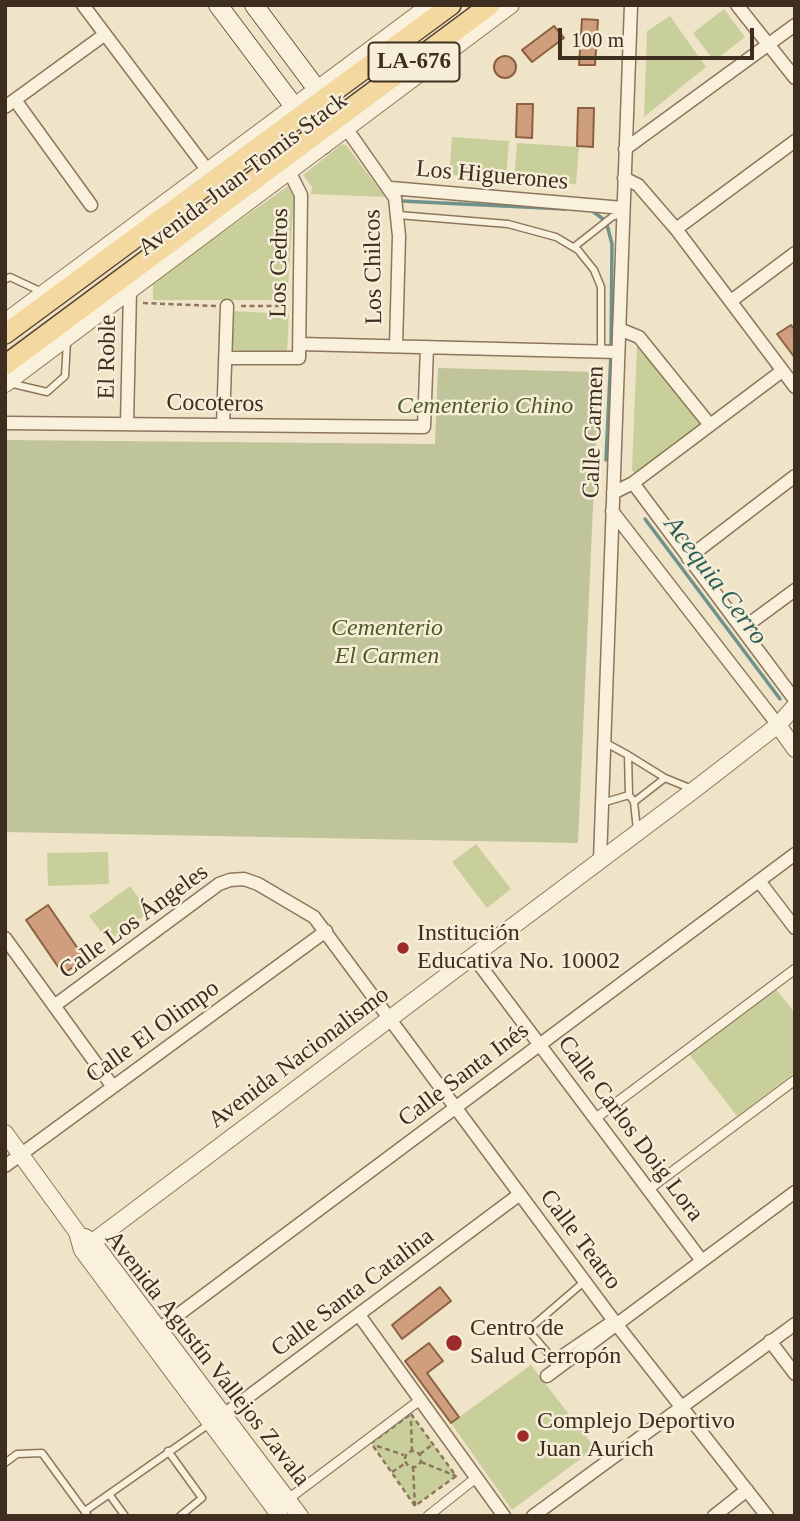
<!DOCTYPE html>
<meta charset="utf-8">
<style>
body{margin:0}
#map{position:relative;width:800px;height:1521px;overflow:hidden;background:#f0e4c8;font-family:"Times New Roman",serif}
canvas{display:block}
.frame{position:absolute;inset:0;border:7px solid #3d2e20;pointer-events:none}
.scale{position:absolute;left:558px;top:28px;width:196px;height:32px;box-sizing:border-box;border:4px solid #3d2e20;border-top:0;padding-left:9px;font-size:21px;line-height:24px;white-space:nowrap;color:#3d2e20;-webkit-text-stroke:5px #f7eed8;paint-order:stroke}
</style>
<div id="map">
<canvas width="800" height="1521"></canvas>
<div class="frame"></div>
<div class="scale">100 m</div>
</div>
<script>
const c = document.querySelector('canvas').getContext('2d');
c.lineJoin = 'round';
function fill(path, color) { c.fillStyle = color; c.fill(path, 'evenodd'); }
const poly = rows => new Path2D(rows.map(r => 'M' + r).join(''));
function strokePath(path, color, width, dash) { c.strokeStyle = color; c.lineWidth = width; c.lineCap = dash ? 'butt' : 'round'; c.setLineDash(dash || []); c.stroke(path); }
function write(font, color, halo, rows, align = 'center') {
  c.font = font + ' "Times New Roman",serif'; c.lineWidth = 5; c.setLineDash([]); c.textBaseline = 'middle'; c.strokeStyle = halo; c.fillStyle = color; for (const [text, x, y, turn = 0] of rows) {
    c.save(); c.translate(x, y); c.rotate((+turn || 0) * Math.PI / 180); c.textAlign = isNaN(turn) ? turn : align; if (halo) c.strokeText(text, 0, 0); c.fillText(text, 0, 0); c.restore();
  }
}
const green = poly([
 [724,9,745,37,714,61,693,33],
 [670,16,706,67,644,117,647,31],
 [452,137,509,141,506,179,449,175],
 [517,143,579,147,576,184,514,179],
 [342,144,346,145,385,197,311,194,312,187,303,175],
 [288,186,294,198,287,300,153,300,153,282],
 [231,311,289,314,287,353,229,350],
 [637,344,703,424,637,475,632,470],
 [476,844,511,889,487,908,452,862],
 [108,852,109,884,48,886,47,853],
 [130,886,149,912,108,941,89,916],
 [775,988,795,1013,795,1072,737,1116,689,1054],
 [531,1365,595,1448,512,1510,451,1423],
 [411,1414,456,1476,415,1506,371,1443]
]);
const cemetery = poly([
 [438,368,599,372,578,843,5,832,5,440,435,444]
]);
const stream = poly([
 [401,201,565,209],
 [591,210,603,219],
 [607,225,612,244,611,349],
 [606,460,611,354],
 [645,519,780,699]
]);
const building = poly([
 [582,19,598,20,595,65,579,65,582,19],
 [554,26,564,38,532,62,522,50,554,26],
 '494 67a11 11 0 1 1 22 0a11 11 0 1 1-22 0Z',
 [517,104,533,104,532,138,516,137,517,104],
 [578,108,594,108,593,147,577,146,578,108],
 [791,325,795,330,795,358,777,334,791,325],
 [48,905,85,959,63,974,26,920,48,905],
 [440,1287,451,1301,402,1339,392,1325,440,1287],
 [429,1343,443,1361,427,1373,459,1417,451,1423,405,1361,429,1343]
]);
const path = poly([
 [143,303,216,306],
 [241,306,286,306],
 [411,1414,456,1476,415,1506,371,1443,411,1414],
 [411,1421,412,1451],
 [377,1446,404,1455],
 '405 1459a8 8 0 1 1 16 0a8 8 0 1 1-16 0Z',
 [420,1454,433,1444],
 [421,1462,456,1476],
 [413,1467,415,1506],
 [392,1472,406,1463]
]);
const service = poly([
 [398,215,508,224,556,237,578,250,594,270,601,287,601,351],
 [574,247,612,217,623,213],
 [6,279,10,277,42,292],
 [9,383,47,392,65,376,67,341],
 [604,742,628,755,629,795],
 [628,755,665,778],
 [634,802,665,778,692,789],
 [602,803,629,795,634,802,637,830],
 [585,1281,528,1330,553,1359,613,1318],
 [168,1451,202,1498,180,1516],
 [5,1463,17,1454,42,1453,88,1516],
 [109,1494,125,1516],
 [85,1511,209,1424]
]);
const pedestrian = poly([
 [596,1118,795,969],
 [649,1189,795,1080],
 [287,1500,420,1400],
 [428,1516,477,1477]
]);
const minor = poly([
 [83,5,208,171],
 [737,5,795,78],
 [15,100,91,205],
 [5,107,104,35],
 [346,128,395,198,399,236,396,346],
 [625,149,795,25],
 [624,178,638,185,676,229,795,387],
 [391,188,623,208],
 [676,229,795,141],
 [731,301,795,253],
 [619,329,639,337,710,425],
 [300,344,618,352],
 [225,358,299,358,301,195,289,171],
 [5,423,424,427,427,347],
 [127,424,130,291],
 [223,425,227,306],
 [633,483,795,700],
 [613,493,633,483,782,371],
 [612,511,778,725],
 [688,558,795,476],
 [742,629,795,590],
 [600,860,631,5],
 [759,881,795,928],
 [5,938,113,1087],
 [473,956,702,1261],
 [54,1006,219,884,230,880,244,879,258,884,314,917,617,1325,767,1516],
 [5,1166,326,931],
 [359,1315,504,1516],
 [159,1329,795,854],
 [770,1341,795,1374],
 [547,1376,795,1192],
 [217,1420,520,1194],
 [533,1516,795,1324],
 [714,1516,747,1490]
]);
const tertiary = poly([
 [5,322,430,5],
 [5,384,511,5],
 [778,725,795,749],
 [5,1133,77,1232,82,1250,280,1516],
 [85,1237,93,1242,300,1516],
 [82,1250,694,790,778,725,795,706]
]);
const secondary = poly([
 [218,5,323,145],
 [254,5,346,128]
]);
const primary = poly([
 [5,334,451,5],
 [5,365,490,5]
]);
const markers = [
 [403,948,7,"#9e2a2b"],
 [454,1343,9,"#9e2a2b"],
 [523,1436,7,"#9e2a2b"]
];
const shields = [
 [414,62,91]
];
const shieldNames = [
 ["LA-676",414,62]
];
const streetNames = [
 ["Avenida Juan Tomis Stack",243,175,-37],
 ["Los Higuerones",492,176,5],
 ["Los Cedros",280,263,-89],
 ["Los Chilcos",374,267,-91],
 ["El Roble",108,357,-89],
 ["Cocoteros",215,404,1],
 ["Calle Carmen",594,432,-88],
 ["Calle Los Ángeles",134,922,-36],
 ["Calle El Olimpo",153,1032,-36],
 ["Avenida Nacionalismo",299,1058,-37],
 ["Calle Santa Inés",464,1075,-37],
 ["Calle Carlos Doig Lora",630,1129,53],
 ["Calle Teatro",580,1240,53],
 ["Calle Santa Catalina",353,1293,-37],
 ["Avenida Agustín Vallejos Zavala",207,1359,52]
];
const parkNames = [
 ["Cementerio Chino",485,407],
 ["Cementerio",387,629],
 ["El Carmen",387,657]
];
const poiNames = [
 ["Institución",417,934],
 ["Educativa No. 10002",417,962],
 ["Centro de",470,1329],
 ["Salud Cerropón",470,1357],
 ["Complejo Deportivo",537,1422],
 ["Juan Aurich",537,1450]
];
const waterNames = [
 ["Acequia Cerro",715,581,53]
];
fill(green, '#c9cf9b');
fill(cemetery, '#bfc49a');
strokePath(stream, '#6f938a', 3.5);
fill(building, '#cf9f7d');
strokePath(building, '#8d5f41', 2);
strokePath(service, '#8d765c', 9);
strokePath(pedestrian, '#8d765c', 11);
strokePath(minor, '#8d765c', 15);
strokePath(tertiary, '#8d765c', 18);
strokePath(secondary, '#6f573f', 20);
strokePath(primary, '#5b4430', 22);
strokePath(path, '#8d765c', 2.5, [5, 3.5]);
strokePath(service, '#faf1dc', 6);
strokePath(pedestrian, '#faf1dc', 9);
strokePath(minor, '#faf1dc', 12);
strokePath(tertiary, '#faf1dc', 16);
strokePath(secondary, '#faf1dc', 18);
strokePath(primary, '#f3d9a0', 19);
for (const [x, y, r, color] of markers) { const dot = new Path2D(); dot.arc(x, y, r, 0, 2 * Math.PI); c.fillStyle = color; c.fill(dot); strokePath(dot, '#f7eed8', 2.5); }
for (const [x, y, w] of shields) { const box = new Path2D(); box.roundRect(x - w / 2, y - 19.5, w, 39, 5); c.fillStyle = '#f7eed8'; c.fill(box); strokePath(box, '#3d2e20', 2); }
write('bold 23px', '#3d2e20', null, shieldNames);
write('24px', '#3d2e20', '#f7eed8', streetNames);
write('italic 24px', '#4d5a26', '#f7eed8', parkNames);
write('24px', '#3d2e20', '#f7eed8', poiNames, 'left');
write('italic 26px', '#2f5d5a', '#f7eed8', waterNames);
</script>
